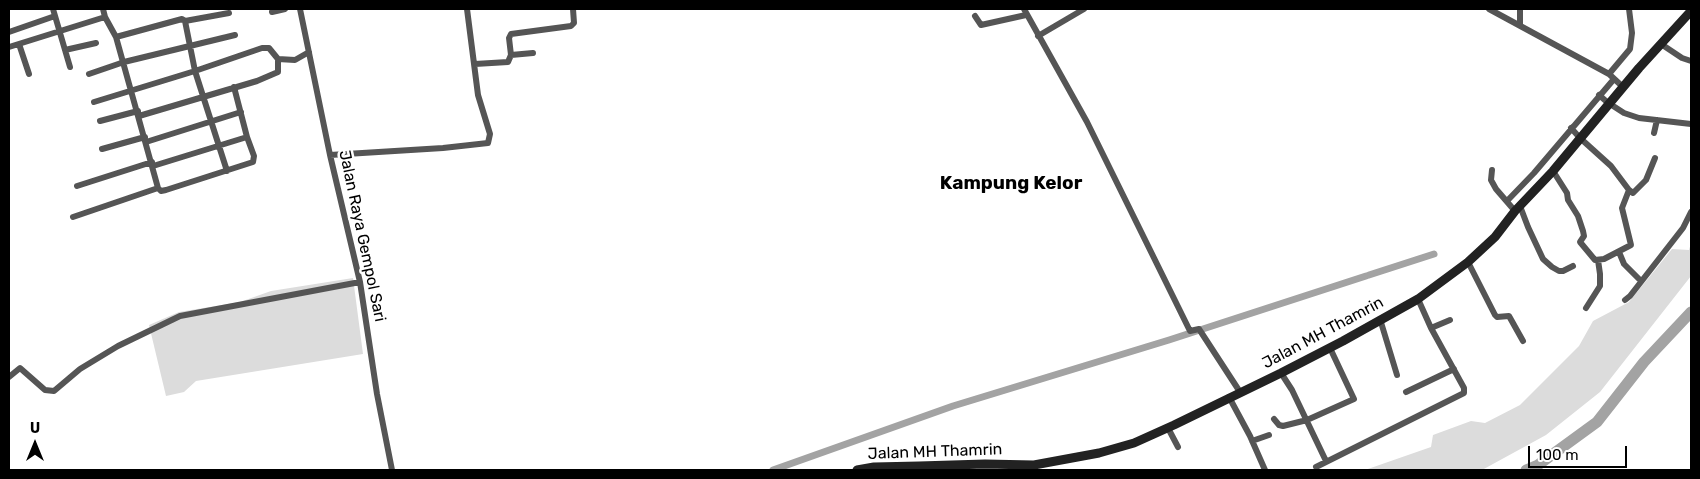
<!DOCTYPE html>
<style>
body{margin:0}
#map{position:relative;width:1700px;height:479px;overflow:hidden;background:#fff;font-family:Rubik,sans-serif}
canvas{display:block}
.frame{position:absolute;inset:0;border:10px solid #000;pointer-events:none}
.north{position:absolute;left:10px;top:419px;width:50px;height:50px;-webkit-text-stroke:4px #fff;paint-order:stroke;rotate:0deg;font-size:14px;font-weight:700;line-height:20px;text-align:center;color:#000}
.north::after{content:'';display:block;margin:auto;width:18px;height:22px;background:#000;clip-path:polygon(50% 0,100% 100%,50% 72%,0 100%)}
.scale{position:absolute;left:1528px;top:446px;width:99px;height:22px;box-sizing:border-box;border:2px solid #000;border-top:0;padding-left:6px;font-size:15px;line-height:18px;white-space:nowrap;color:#000;-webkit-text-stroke:4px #fff;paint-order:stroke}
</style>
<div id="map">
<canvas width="1700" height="479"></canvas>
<div class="frame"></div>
<div class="north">U</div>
<div class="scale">100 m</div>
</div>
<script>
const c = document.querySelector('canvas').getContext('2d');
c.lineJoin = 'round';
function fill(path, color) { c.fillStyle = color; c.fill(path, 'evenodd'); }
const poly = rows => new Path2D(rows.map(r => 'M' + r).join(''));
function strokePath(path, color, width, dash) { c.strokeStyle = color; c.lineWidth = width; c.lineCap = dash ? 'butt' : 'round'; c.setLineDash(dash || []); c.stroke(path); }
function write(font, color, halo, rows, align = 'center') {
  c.font = font + ' Rubik,sans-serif'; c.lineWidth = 5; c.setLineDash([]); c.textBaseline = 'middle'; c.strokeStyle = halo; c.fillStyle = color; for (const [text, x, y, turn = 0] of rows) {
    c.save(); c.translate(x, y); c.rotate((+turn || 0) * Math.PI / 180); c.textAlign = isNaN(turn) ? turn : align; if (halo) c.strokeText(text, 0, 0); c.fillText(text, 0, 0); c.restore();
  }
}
const green = poly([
 [1691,243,1691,276,1600,392,1546,435,1482,470,1365,470,1431,447,1433,435,1471,421,1485,423,1520,405,1579,346,1593,321,1629,302,1672,249,1689,250],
 [353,278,363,354,196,381,184,392,166,396,149,325,179,312,240,302,271,291]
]);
const canal = poly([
 [1369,275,1434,254],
 [773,470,953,406,1169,340,1366,276]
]);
const river = poly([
 [1526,470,1538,465,1597,422,1644,362,1691,312]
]);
const street = poly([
 [53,9,70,67],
 [103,9,105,17],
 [300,9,330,155,360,282,377,394,392,470],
 [1024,9,1087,122,1190,331,1199,329,1240,392],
 [1489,9,1609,74,1623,87],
 [272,12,285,9],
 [975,16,981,25,1026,15],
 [185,21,195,71,227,171],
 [1520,25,1520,9],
 [9,32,55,16],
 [1038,36,1084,9],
 [116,37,182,19,185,21,229,13],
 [19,44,29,74],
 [1661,44,1682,58,1691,61],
 [9,47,105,17,116,37,158,188,161,191,166,190,253,162,254,156,247,137,234,87],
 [65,50,96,43],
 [511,55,509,38,511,34,571,26,574,23,573,9],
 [475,64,508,62,511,55,533,53],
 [89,74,124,62,235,35],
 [1609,74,1630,49,1632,33,1629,9],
 [1599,95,1607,102,1624,113,1639,118,1691,124],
 [94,102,195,71,262,48,269,48,278,59,295,60,309,52],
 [139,116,257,81,278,72,278,59],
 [100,121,138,111],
 [1571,128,1580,138,1611,166,1629,190,1633,193,1646,180,1655,158],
 [1654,133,1657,120],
 [146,142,241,112],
 [102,149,145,137],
 [330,155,443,148,488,143,490,134,478,95,467,9],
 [153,166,247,137],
 [1492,170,1491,180,1496,189,1515,211],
 [1553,171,1567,193,1568,200,1578,216,1583,231,1584,236,1580,242,1595,260,1604,259,1631,245,1622,208,1629,190],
 [77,186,152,162],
 [1507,201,1534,173,1614,79],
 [1520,206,1528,227,1543,259,1552,267,1559,271,1563,271,1573,266],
 [73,217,158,188],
 [1619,252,1624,264,1641,281],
 [1468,262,1495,315,1497,317,1509,316,1523,341],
 [1625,300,1630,296,1683,228,1691,212],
 [1586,308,1600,286,1600,274,1598,260],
 [1380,319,1397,375],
 [1431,328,1450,320],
 [1281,373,1292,390,1326,461],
 [9,377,20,368,45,390,54,391,80,369,118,346,180,316,360,282],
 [1406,392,1454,369],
 [1229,397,1250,436,1265,470],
 [1274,419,1279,425,1283,426,1307,420,1354,399,1330,348],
 [1168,428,1178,447],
 [1252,441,1269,435],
 [1316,467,1464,393,1464,388,1431,328,1418,299]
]);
const secondary = poly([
 [857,470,874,467,919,466,985,464,1034,465,1099,453,1134,443,1174,425,1281,373,1343,341,1418,299,1468,262,1495,237,1515,211,1553,171,1639,68,1691,11]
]);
const streetNames = [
 ["Jalan Raya Gempol Sari",362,236,78],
 ["Jalan MH Thamrin",1323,333,-28],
 ["Jalan MH Thamrin",935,452,-2]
];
const quarterNames = [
 ["Kampung Kelor",1011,184]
];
fill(green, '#dcdcdc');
strokePath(canal, '#a3a3a3', 7);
strokePath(river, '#a3a3a3', 11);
strokePath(street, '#555', 6);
strokePath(secondary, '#222', 9);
write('16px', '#000', '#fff', streetNames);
write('bold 19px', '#000', '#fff', quarterNames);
</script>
